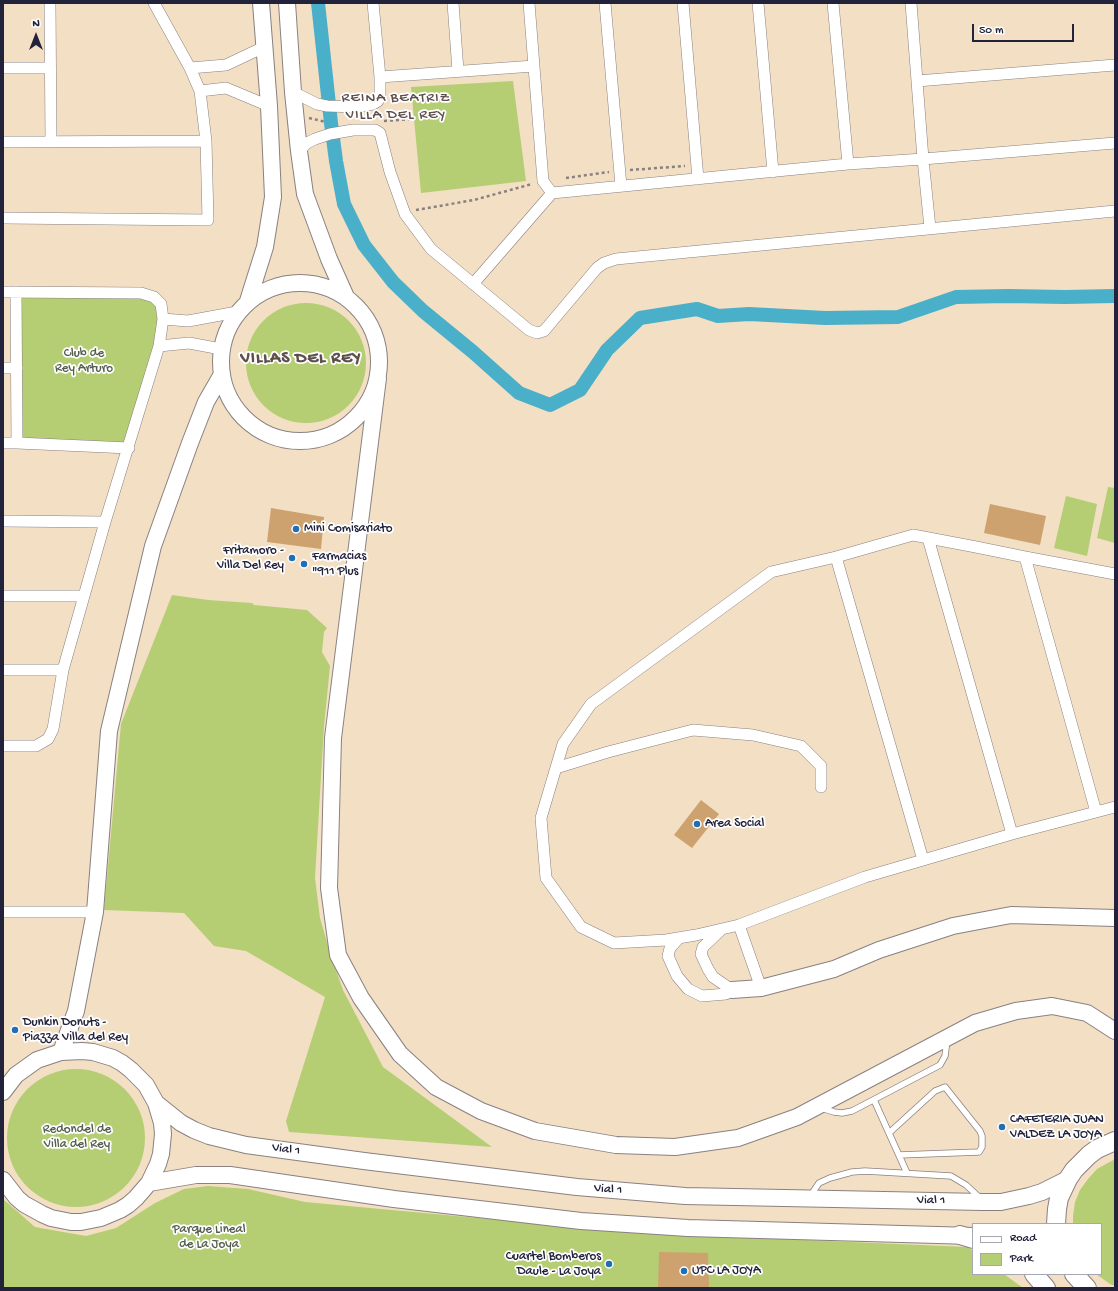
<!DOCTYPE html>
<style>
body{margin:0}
#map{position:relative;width:1118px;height:1291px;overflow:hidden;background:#f3dfc4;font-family:"Gochi Hand",sans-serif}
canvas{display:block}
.frame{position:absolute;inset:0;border:4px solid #22223b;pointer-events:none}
.legend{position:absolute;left:972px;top:1223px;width:130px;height:52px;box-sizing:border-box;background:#fff;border:1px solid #a7a7b1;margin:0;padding:5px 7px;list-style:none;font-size:12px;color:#22223b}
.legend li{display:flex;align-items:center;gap:8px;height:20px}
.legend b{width:20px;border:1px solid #a7a7b1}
.north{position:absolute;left:16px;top:16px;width:40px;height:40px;-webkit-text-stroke:3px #fff;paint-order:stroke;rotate:0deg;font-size:11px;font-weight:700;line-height:16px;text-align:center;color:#22223b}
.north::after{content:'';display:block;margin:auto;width:14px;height:18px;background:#22223b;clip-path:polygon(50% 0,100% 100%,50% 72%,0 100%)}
.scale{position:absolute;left:972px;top:24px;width:102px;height:18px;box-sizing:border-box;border:2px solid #22223b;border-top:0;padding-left:5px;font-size:12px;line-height:14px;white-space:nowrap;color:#22223b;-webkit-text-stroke:3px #fff;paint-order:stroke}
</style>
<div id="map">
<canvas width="1118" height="1291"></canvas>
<div class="frame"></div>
<ul class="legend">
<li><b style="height:5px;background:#fff"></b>Road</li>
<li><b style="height:11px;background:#b5ce73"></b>Park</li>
</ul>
<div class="north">N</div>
<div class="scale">50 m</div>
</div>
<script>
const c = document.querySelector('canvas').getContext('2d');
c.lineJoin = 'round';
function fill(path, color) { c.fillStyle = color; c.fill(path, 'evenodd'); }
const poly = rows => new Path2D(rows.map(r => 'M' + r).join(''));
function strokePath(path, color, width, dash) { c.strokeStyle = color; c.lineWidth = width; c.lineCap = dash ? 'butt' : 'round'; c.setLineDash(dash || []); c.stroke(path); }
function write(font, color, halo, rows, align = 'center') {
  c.font = font + ' "Gochi Hand",sans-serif'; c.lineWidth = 3.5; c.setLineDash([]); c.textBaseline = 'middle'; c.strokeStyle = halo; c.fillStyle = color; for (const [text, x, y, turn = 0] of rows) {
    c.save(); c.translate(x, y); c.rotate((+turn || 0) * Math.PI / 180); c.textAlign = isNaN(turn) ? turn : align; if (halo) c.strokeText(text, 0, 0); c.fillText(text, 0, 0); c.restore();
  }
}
const green = poly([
 [513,81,526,181,421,193,411,87],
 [16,292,154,297,163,319,129,448,17,443],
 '246 363a60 60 0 1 1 120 0a60 60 0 1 1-120 0Z',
 [1108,487,1115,488,1115,543,1097,538],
 [1066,496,1097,504,1087,556,1054,548],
 [172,595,208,600,252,603,254,605,307,610,327,628,324,632,322,652,330,666,324,726,315,878,320,918,331,956,343,990,383,1067,492,1147,289,1132,286,1121,325,997,246,951,214,946,184,913,104,910,121,724],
 '7 1138a69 69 0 1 1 138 0a69 69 0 1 1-138 0Z',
 [1115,1159,1115,1286,1110,1284,1096,1274,1101,1274,1101,1224,1073,1224,1073,1216,1075,1202,1080,1190,1088,1179,1097,1169],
 [208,1186,248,1189,305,1202,641,1233,968,1247,973,1251,973,1274,1004,1274,1023,1288,3,1288,3,1199,35,1227,86,1236,116,1228,155,1203,184,1189]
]);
const canal = poly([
 [318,3,331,123,336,161,344,204,364,245,393,282,423,311,473,352,519,393,550,405,580,390,607,350,640,318,697,309,718,316,749,314,825,318,898,317,956,297,1008,296,1065,297,1115,296]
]);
const building = poly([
 [990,504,1046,516,1040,545,984,533],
 [271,508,324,517,321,549,267,542],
 [701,800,719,814,692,848,674,835],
 [659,1252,708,1253,709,1288,658,1288]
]);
const path = poly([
 [309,118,326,122],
 [384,121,414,119],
 [630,170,685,166],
 [566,178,609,172],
 [416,210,474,200,532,184]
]);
const lane = poly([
 [874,1100,907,1173],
 [821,1108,834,1112,842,1113,852,1111,940,1065,945,1056,947,1040],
 [889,1133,935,1091,945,1087,980,1131,982,1136,982,1147,979,1152,899,1155],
 [811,1195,819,1183,830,1178,852,1172,865,1171,951,1176,966,1185,980,1198]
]);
const street = poly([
 [50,3,51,142],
 [453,3,458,71],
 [605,3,621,186],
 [683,3,698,179],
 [758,3,773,172],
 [833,3,848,164],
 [911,3,923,159,930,228],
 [3,68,50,68],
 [190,68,226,65,264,47],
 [380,77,534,66],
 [917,81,1115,65],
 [200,91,226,88,269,106],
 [293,92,317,104,327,106,357,107,373,104,378,101,380,94,380,77,373,3],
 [3,142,206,141],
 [299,151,307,143,315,139,330,134,353,130,375,130,380,133,390,172,405,214,431,249,529,330,537,333,544,331,597,268,604,263,616,259,1115,211],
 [552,193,848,164,923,159,1115,143],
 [3,218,208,220,206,141,200,91,190,68,154,3],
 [473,284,552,193,543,181,529,3],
 [3,292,141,293,154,297,161,304,163,319,159,346,105,522,63,670,53,729,48,739,36,746,3,746],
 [16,292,17,443,129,448],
 [163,319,188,321,237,312],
 [159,346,189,343,221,349],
 [3,368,17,368],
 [3,443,17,443],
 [3,521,105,522],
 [928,538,1012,834],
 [836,557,923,860],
 [1025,557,1096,812],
 [1115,574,1025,557,976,547,913,535,836,557,771,572,591,704,563,744,541,818,546,878,581,927,614,943,666,940,696,935,739,925,865,877,1012,834,1115,807],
 [3,596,83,596],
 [3,670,63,670],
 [556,768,608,752,693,730,753,735,801,746,821,766,821,787],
 [3,912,95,912],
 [739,925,761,988],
 [679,938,670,948,668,956,677,976,688,989,702,996,726,994,732,990,713,977,708,969,701,954,703,947,722,929]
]);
const secondary = poly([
 [287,3,293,92,299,151,305,194,329,259,346,297],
 '221 362a79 79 0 1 1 158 0a79 79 0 1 1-158 0Z',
 [248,301,265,247,273,197,269,106,261,3],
 [378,378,333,738,329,888,338,955,361,998,400,1054,436,1087,481,1111,535,1131,616,1145,675,1147,738,1138,797,1117,975,1023,1016,1011,1052,1006,1087,1013,1115,1031],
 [732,990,761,988,834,969,879,950,953,926,1011,915,1115,918],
 [61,1052,76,1011,95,912,109,731,153,546,190,443,206,402,221,376],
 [3,1092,16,1075,37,1060,61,1052,82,1051,93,1052,113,1058,122,1063,131,1070,146,1085,156,1103,162,1123,163,1134,161,1154,158,1164,149,1183,136,1198,128,1205,120,1210,101,1218,81,1222,71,1222,51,1218,42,1214,24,1204,17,1198,3,1180],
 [156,1103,181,1123,194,1130,209,1136,246,1145,364,1161,577,1187,685,1196,983,1202,1001,1202,1029,1196,1042,1192,1068,1179],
 [149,1183,196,1175,230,1175,394,1199,581,1221,688,1228,973,1236]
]);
const primary = poly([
 [1056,1224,1057,1209,1059,1198,1068,1179,1074,1170,1089,1155,1097,1149,1115,1141],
 [960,1235,973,1239],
 [1034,1274,1046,1288],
 [1074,1274,1087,1288]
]);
const markers = [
 [296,529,4,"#1f6fb2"],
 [292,558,4,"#1f6fb2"],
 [304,564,4,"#1f6fb2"],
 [697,824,4,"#1f6fb2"],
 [15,1030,4,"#1f6fb2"],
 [1002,1127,4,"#1f6fb2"],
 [609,1264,4,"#1f6fb2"],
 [684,1271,4,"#1f6fb2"]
];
const parkNames = [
 ["Club de",84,354],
 ["Rey Arturo",84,369],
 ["Redondel de",77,1130],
 ["Villa del Rey",77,1145],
 ["Parque Lineal",209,1230],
 ["de La Joya",209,1245]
];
const poiNames = [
 ["Mini Comisariato",304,529],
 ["Fritamoro -",284,551,"right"],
 ["Villa Del Rey",284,566,"right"],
 ["Farmacias",312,557],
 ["\"911 Plus",312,572],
 ["Area Social",705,824],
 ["Dunkin Donuts -",23,1023],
 ["Piazza Villa del Rey",23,1038],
 ["CAFETERIA JUAN",1010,1120],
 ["VALDEZ LA JOYA",1010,1135],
 ["Cuartel Bomberos",601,1257,"right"],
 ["Daule - La Joya",601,1272,"right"],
 ["UPC LA JOYA",692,1271]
];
const streetNames = [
 ["Vial 1",286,1150,8],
 ["Vial 1",608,1190,5],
 ["Vial 1",931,1201,1]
];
const quarterNames = [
 ["REINA BEATRIZ",396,99],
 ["VILLA DEL REY",396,116]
];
const districtNames = [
 ["VILLAS DEL REY",301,359]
];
fill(green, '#b5ce73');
strokePath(canal, '#4aafc9', 14);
fill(building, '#cda26e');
strokePath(lane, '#8a8080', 7);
strokePath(street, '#8a8080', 12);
strokePath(secondary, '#8a8080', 18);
strokePath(primary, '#8a8080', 20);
strokePath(path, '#8a8080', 2.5, [3, 3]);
strokePath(lane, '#fff', 5.5);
strokePath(street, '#fff', 11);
strokePath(secondary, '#fff', 16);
strokePath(primary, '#fff', 18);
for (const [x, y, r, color] of markers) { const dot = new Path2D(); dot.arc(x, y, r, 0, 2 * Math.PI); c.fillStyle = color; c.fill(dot); strokePath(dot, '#fff', 1.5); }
write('13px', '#555e4f', '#fff', parkNames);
write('13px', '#22223b', '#fff', poiNames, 'left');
write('13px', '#22223b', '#fff', streetNames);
c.letterSpacing = '1px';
write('15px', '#5e4f4d', '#fff', quarterNames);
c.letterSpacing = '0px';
c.letterSpacing = '1px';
write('bold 17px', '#5e4f4d', '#fff', districtNames);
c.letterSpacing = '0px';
</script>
